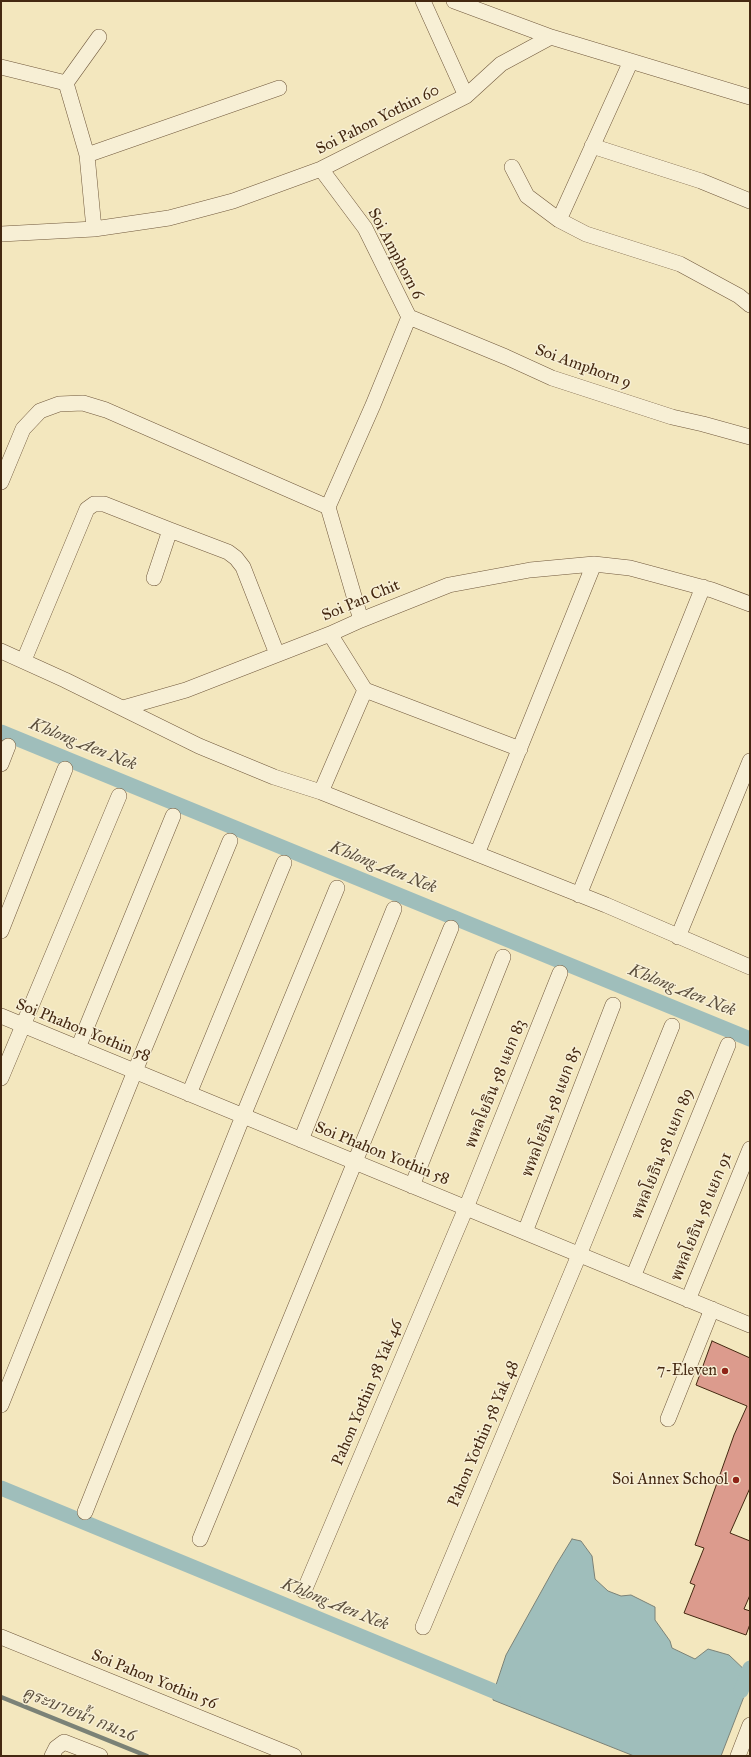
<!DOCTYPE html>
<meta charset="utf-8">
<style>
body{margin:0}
#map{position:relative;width:751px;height:1757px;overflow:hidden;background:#f3e7be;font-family:"IM FELL Great Primer",serif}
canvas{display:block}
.frame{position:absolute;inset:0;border:2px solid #442811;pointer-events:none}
</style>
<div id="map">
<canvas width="751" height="1757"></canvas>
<div class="frame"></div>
</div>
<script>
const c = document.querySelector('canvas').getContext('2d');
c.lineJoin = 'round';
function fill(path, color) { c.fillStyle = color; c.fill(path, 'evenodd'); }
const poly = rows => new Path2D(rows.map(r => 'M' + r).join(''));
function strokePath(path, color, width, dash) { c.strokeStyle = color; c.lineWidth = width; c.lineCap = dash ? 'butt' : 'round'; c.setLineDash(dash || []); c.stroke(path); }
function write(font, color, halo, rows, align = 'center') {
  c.font = font + ' "IM FELL Great Primer","Noto Serif Thai",serif'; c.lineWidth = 3; c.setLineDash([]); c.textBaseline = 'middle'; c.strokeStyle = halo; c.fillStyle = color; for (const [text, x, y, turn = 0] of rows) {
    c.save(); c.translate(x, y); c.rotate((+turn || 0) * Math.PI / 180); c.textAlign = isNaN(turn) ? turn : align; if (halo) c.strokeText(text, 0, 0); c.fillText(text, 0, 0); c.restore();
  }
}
const water = poly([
 [572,1539,581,1541,592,1556,595,1579,608,1591,621,1596,631,1595,655,1607,655,1620,670,1641,672,1648,695,1659,708,1649,729,1655,750,1675,750,1681,721,1756,634,1756,493,1700,494,1691,506,1655,556,1565,572,1539]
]);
const stream = poly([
 [1,1697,147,1756]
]);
const canal = poly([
 [1,732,750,1039],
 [1,1488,513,1699],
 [741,1691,750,1668]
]);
const building = poly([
 [712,1341,750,1358,750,1488,730,1533,750,1541,750,1595,744,1609,750,1611,750,1624,746,1635,684,1613,695,1585,690,1583,704,1548,695,1545,734,1435,747,1406,696,1385,712,1341]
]);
const minor = poly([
 [423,1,466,96],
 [454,1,551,37,750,97],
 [1,67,66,83,87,155,94,229],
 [66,83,99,37],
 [592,146,701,181,750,201],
 [87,155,279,88],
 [512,167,527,196,559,220,586,234,680,264,739,296,750,305],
 [321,169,365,228,409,317],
 [559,220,631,61],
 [1,234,94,229,169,218,233,201,321,169,466,96,501,64,551,37],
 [409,317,506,357,552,378,672,417,703,424,750,437],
 [1,482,23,429,40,411,59,404,83,403,106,410,328,507,361,620],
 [328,507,373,405,409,317],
 [154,578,170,530],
 [1,651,65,680,199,746,274,777,321,792,606,905,750,967],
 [24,660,87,509,94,504,104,504,170,530,228,552,236,558,243,567,277,654],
 [365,690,520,749],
 [123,708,186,690,330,634,361,620,449,585,530,570,594,564,630,568,712,590,750,604],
 [1,764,8,746],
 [321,792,365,690,330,634],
 [477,854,594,564],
 [579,895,703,587],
 [1,931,65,769],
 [678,937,750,761],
 [1,1016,750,1325],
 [78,1048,173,816],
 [1,1078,119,796],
 [189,1094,284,863],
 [301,1140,394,909],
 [412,1186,503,957],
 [525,1232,613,1005],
 [633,1277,728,1045],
 [688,1300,750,1149],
 [1,1405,135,1071,230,841],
 [668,1419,712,1309],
 [85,1512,243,1116,337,888],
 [200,1539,451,928],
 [304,1591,466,1208,560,973],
 [423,1627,579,1255,672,1026],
 [1,1637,294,1756],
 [52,1756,56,1748,64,1742,100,1756],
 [738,1756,750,1725]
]);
const markers = [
 [725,1371,4,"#8f2418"],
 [736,1480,4,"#8f2418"]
];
const streetNames = [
 ["Soi Pahon Yothin 60",378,120,-27],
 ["Soi Amphorn 6",395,254,62],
 ["Soi Amphorn 9",583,367,20],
 ["Soi Pan Chit",361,601,-23],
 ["Soi Phahon Yothin 58",83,1031,22],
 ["พหลโยธิน 58 แยก 83",496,1084,-68],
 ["พหลโยธิน 58 แยก 85",552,1112,-69],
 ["Soi Phahon Yothin 58",382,1154,22],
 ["พหลโยธิน 58 แยก 89",663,1154,-68],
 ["พหลโยธิน 58 แยก 91",702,1217,-68],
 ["Pahon Yothin 58 Yak 46",368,1393,-67],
 ["Pahon Yothin 58 Yak 48",484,1434,-67],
 ["Soi Pahon Yothin 56",154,1680,22]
];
const poiNames = [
 ["7-Eleven",717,1371],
 ["Soi Annex School",728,1480]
];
const waterNames = [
 ["Khlong Aen Nek",83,745,22],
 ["Khlong Aen Nek",383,868,22],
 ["Khlong Aen Nek",682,991,22],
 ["Khlong Aen Nek",335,1605,22],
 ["คูระบายน้ำ กม.26",79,1715,22]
];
fill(water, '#9fbebb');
strokePath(water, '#7b8277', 1);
strokePath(stream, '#7b8277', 4.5);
strokePath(canal, '#9fbebb', 15);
fill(building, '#dc9b8d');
strokePath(building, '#442811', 1);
strokePath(minor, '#70583c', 16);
strokePath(minor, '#f7efd5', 15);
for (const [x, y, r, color] of markers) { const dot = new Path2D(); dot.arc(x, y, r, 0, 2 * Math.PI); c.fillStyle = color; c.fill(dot); strokePath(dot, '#f7efd5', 1.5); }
write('16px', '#442811', '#f7efd5', streetNames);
write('16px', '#442811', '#f7efd5', poiNames, 'right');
write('italic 17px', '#5b4e3c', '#f7efd5', waterNames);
</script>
